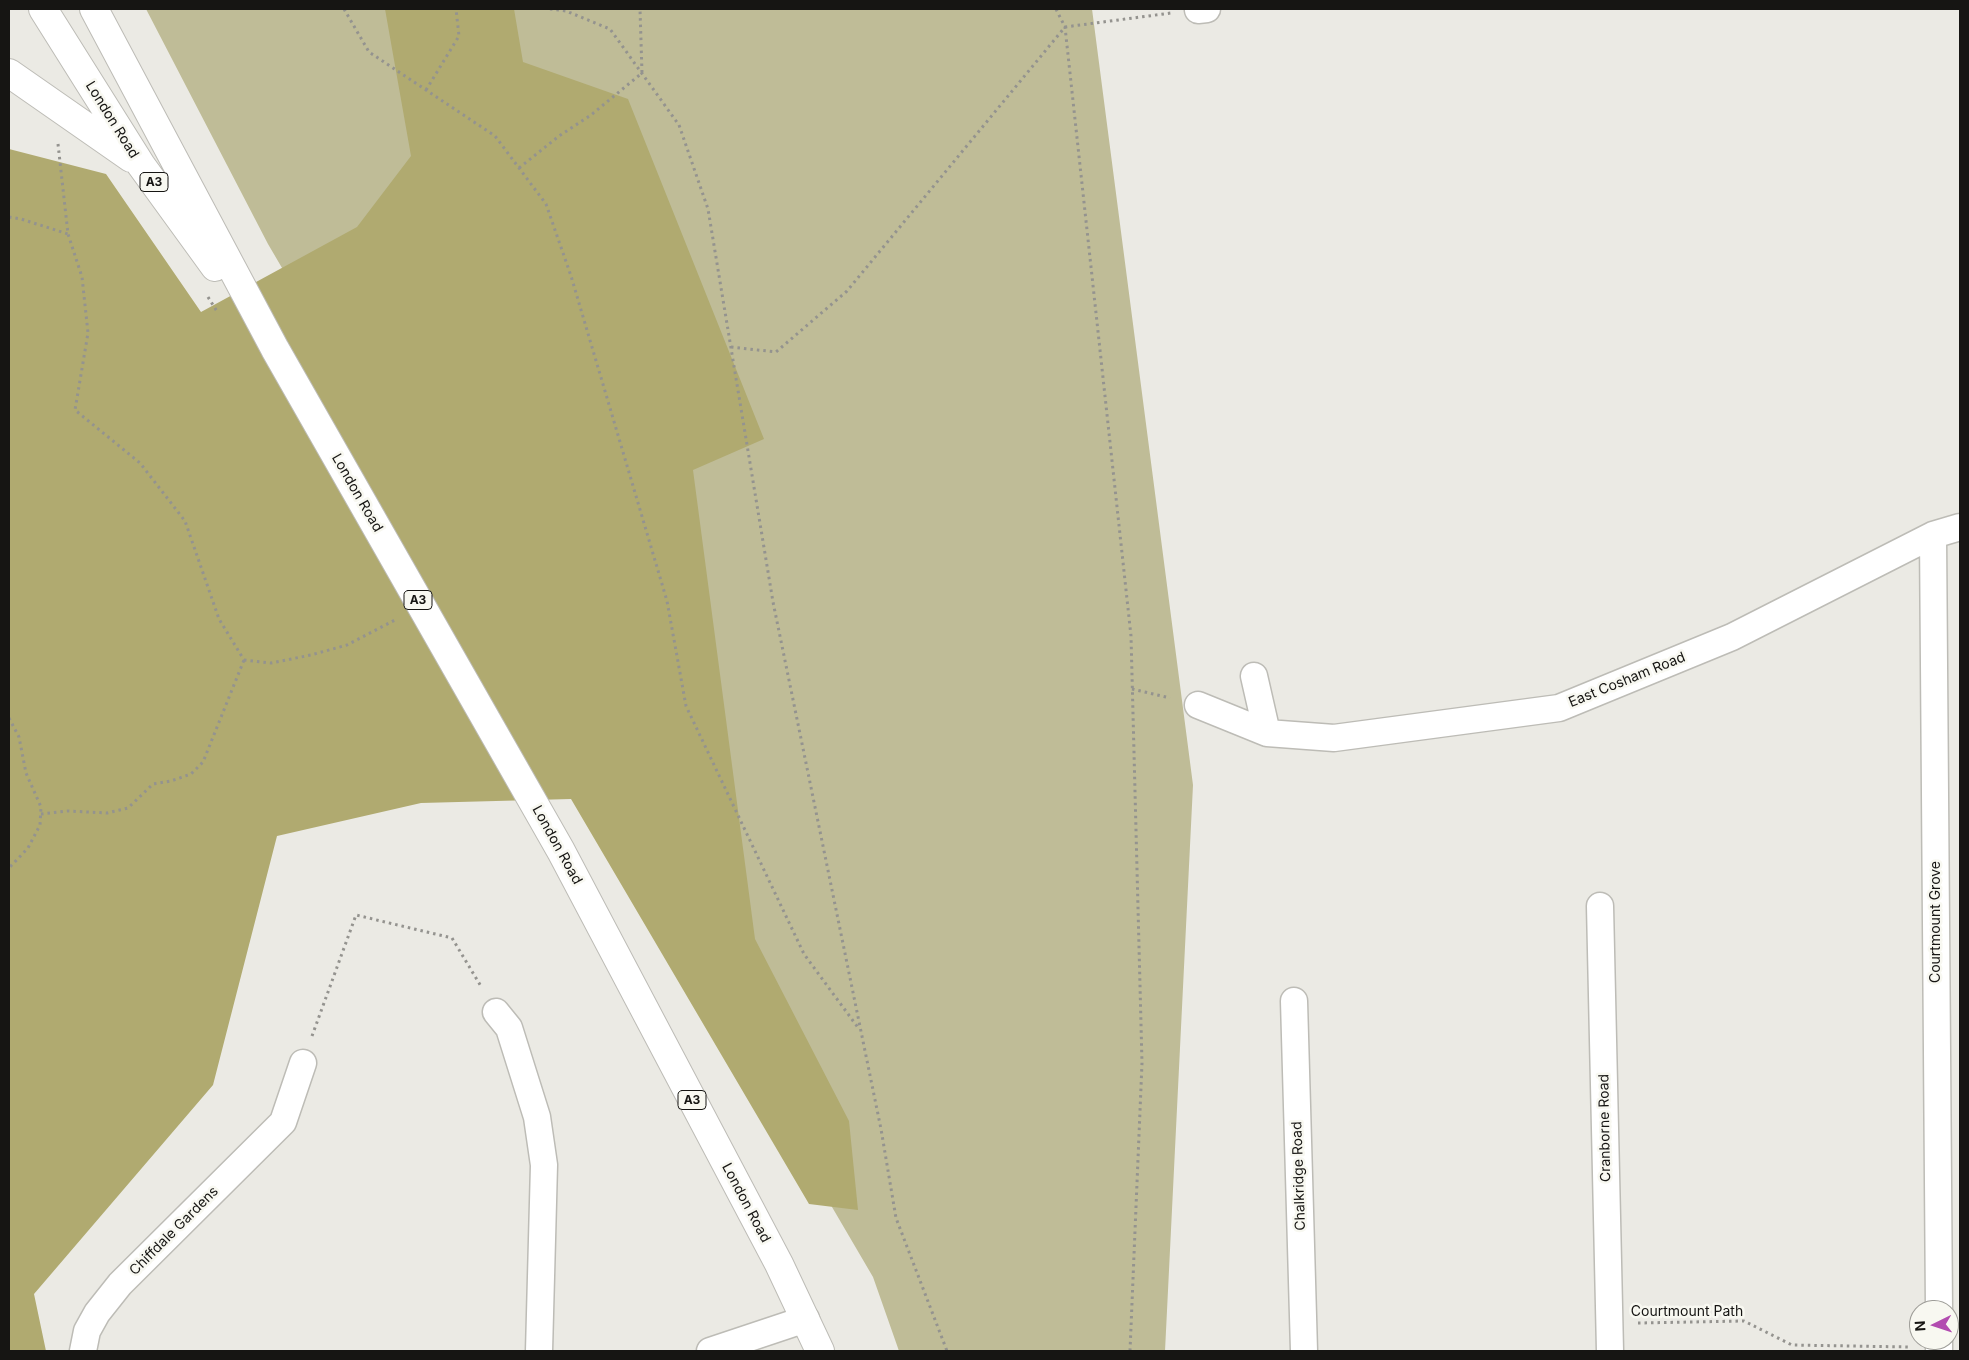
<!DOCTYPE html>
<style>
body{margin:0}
#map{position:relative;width:1969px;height:1360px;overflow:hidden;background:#ebeae4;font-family:Inter,sans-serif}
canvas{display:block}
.frame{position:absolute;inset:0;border:10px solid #161513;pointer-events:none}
.north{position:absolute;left:1909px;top:1300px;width:50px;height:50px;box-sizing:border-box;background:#f8f8f1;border:1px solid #9e9d98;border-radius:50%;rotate:266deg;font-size:14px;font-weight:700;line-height:20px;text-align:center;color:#161513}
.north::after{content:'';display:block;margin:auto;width:18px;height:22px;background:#b24cb0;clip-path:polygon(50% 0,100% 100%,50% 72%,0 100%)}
</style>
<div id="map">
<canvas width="1969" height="1360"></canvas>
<div class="frame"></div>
<div class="north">N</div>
</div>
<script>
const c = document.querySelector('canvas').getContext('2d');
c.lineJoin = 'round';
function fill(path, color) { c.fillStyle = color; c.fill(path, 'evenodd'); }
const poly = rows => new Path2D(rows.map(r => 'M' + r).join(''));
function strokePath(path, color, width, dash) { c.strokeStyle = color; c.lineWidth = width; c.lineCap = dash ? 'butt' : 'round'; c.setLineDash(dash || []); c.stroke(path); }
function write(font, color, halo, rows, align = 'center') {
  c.font = font + ' Inter,sans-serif'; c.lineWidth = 5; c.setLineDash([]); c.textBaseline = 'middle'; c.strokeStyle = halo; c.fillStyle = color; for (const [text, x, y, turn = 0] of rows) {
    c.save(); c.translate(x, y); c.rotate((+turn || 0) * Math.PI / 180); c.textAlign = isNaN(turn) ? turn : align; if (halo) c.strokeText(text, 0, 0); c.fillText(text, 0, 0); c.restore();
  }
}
const green = poly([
 [146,9,1092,9,1193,785,1165,1351,899,1351,873,1277,268,244]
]);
const forest = poly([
 [385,9,514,9,523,62,628,99,764,439,693,470,755,939,849,1121,858,1210,809,1204,571,799,421,803,277,836,213,1085,34,1294,46,1351,9,1351,9,149,106,174,201,312,357,227,411,156]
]);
const path = poly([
 [344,9,369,52,495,136,546,204,571,276,667,601,686,706,804,954,859,1029],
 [550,9,566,11,610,29,679,125,708,209,773,602,881,1129,896,1218,947,1351],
 [1056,9,1065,27,1131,636,1142,1063,1130,1351],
 [426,90,459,36,456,9],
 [58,144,68,234,82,277,88,333,75,410,140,463,185,521,219,619,244,660],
 [519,168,559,136,591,115,642,73,640,9],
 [9,217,21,219,68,234],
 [208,297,218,313],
 [731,347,776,352,847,291,1065,27,1171,13],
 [244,660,271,663,311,655,347,645,395,620],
 [1132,689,1170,698],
 [9,718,19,737,26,773,41,807,40,825,28,848,9,868],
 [41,814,68,811,107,813,128,808,153,784,171,781,191,774,203,762,244,660],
 [312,1036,356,915,452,938,482,988],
 [1638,1323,1744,1321,1792,1345,1909,1347]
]);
const street = poly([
 [1198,10,1207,9],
 [1933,535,1939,1310],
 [1254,676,1267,733],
 [1198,705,1267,733,1334,738,1559,708,1732,637,1933,535,1960,527],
 [1600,906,1610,1351],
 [1294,1001,1304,1351],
 [496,1012,509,1028,537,1117,544,1165,539,1351],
 [1939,1340,1939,1351],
 [83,1351,87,1331,97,1313,120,1284,283,1122,303,1063],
 [710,1351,806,1319]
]);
const primary = poly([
 [43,9,141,165,215,267],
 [94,9,275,349,561,851,779,1264,820,1351],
 [9,73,131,158]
]);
const shields = [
 [154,182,28],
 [418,600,28],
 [692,1100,28]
];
const shieldNames = [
 ["A3",154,182],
 ["A3",418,600],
 ["A3",692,1100]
];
const streetNames = [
 ["London Road",112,120,58],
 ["London Road",357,493,60],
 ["East Cosham Road",1627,680,-22],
 ["London Road",557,845,61],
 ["Courtmount Grove",1936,922,-90],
 ["Cranborne Road",1605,1128,-91],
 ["Chalkridge Road",1299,1176,-92],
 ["London Road",746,1203,62],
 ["Chiffdale Gardens",174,1231,-45],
 ["Courtmount Path",1687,1312]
];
fill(green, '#bfbc97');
fill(forest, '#b0aa70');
strokePath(street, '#bdbcb6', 29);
strokePath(primary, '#bdbcb6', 30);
strokePath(path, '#94938f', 3, [2.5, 4]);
strokePath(street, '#fff', 26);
strokePath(primary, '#fff', 28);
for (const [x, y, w] of shields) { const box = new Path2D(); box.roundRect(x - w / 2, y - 9.5, w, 19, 4); c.fillStyle = '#f8f8f1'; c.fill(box); strokePath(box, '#161513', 1); }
write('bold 12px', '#161513', null, shieldNames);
write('14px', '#161513', '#f8f8f1', streetNames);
</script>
